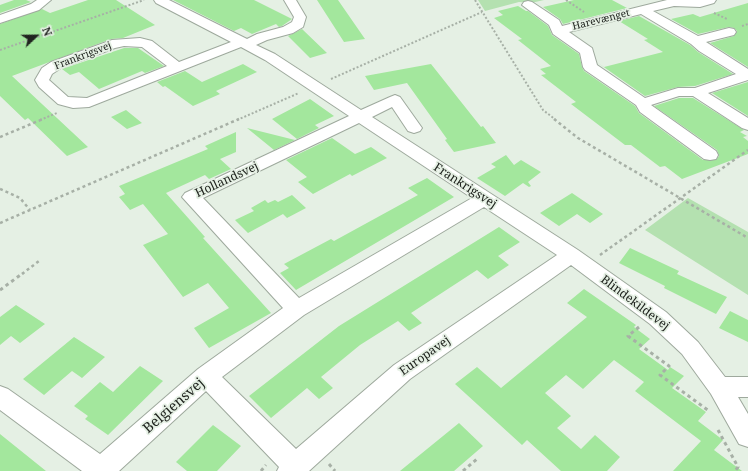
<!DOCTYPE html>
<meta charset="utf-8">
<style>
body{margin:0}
#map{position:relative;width:748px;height:471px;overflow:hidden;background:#e5f0e4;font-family:"Noto Serif",serif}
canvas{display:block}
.north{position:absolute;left:16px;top:16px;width:40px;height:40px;-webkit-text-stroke:3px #e5f0e4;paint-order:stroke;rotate:68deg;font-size:11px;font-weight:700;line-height:16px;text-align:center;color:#20241f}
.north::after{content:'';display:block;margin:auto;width:14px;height:18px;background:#20241f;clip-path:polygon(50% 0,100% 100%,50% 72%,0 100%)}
</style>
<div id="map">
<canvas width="748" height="471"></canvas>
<div class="north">N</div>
</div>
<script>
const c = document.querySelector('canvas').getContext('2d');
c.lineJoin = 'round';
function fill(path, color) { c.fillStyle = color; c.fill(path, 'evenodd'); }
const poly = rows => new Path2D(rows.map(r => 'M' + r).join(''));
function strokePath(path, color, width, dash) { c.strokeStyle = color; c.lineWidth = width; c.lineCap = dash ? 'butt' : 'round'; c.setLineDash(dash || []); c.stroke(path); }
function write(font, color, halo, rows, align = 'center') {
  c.font = font + ' "Noto Serif",serif'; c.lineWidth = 3.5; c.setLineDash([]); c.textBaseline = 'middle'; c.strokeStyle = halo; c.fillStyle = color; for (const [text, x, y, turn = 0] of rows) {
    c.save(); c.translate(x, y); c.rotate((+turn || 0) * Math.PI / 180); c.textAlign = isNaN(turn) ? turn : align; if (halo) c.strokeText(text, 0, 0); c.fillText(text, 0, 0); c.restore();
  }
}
const green = poly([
 [478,0,544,0,531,3,519,2,485,11],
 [688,198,748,232,748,295,645,230]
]);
const building = poly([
 [14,0,26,0,31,2,0,13,0,5],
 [88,0,116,0,155,25,123,38,111,39,12,76,88,147,67,156,28,118,25,120,0,96,0,24,42,9,50,13],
 [173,0,254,0,292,19,282,26,279,27,276,24,252,34,241,28,234,31],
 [317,0,338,0,365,39,344,42],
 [574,0,612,0,627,8,563,24,560,19,543,7],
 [748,3,748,67,710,43,734,36,737,31,734,28,729,27,698,34,671,19,693,14,700,17],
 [518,6,526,11,528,11,548,26,552,35,579,54,582,67,584,71,635,106,639,113,703,160,716,160,719,156,717,150,654,106,679,98,693,98,744,130,740,132,747,136,743,137,748,141,748,154,682,179,665,166,660,167,631,145,625,145,571,104,576,102,541,75,546,74,540,69,551,66,518,40,522,39,494,18,503,15,498,11],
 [639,16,690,45,698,52,733,74,695,86,678,87,645,96,598,63,604,67,663,52,644,40,648,39,619,21],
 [302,29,327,53,310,58,288,36],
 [124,48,138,48,164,66,145,73,142,71,99,89,79,72,70,75,62,69],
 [243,64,257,72,216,91,220,94,193,106,165,86,163,87,157,82,185,71,202,82],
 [431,64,481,127,483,126,496,143,454,152,445,140,447,139,407,83,374,90,365,76],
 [748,82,748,116,712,93],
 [310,99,334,116,315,125,319,128,297,139,272,119],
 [126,110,142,123,127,129,111,117],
 [247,128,295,140,274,150],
 [236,132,236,152,220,159,231,169,209,179,205,175,166,193,205,237,203,238,271,313,209,348,194,328,229,308,208,283,183,297,143,245,168,234,143,204,130,210,119,197,125,194,119,186,208,149,205,146],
 [332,138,355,154,371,147,387,158,352,176,350,174,313,194,298,182,307,177,286,160],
 [506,155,514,165,521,160,541,172,528,182,531,186,529,187,523,183,505,196,477,178,496,167,491,164],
 [427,178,454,197,296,290,280,273,289,268,284,264,331,239,334,241,418,195,408,188],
 [572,193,603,214,590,223,577,214,559,226,540,213],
 [292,195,306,208,287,218,283,214,248,233,235,220,254,211,251,208,265,200,268,203,275,200,278,202],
 [499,227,520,242,498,256,509,265,488,279,477,270,411,313,422,323,409,331,398,321,360,345,321,377,333,388,319,399,307,388,271,418,249,396,339,326],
 [630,248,679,271,677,274,727,297,716,314,664,288,665,286,619,263],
 [584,289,636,325,634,327,650,339,639,349,668,370,670,367,684,376,672,388,706,412,698,421,723,440,714,450,742,471,673,471,701,441,635,391,644,382,614,360,583,389,566,375,545,393,571,416,557,428,581,449,595,435,620,457,607,471,561,471,527,440,522,445,455,384,477,367,501,388,587,317,567,303],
 [16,305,45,324,20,343,11,336,0,345,0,317],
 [730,311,748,320,748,342,719,328],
 [74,337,105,357,82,378,72,371,44,395,23,379],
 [140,366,163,381,108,435,85,419,88,416,74,406,100,382,113,392],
 [459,423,483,446,454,471,400,471],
 [213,425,241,446,217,471,187,471,176,462],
 [0,434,46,471,0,471]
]);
const pathFar2 = poly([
 [475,0,543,110,556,120],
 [566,0,584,12],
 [714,13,727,19],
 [742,26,748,24],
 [0,50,144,0],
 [331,79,482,12],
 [40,120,57,113],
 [237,120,299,93]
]);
const pathFar1 = poly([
 [554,119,578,138,748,238],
 [0,137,43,119],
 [0,189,20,198,30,210],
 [0,223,239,119],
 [600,255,748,150],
 [22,274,39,261]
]);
const path = poly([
 [0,290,23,273],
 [639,327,628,336,669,366,660,375,709,411],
 [718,430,738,467,735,471],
 [329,464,335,471],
 [261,471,266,465],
 [463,471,477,459]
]);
const street = poly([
 [37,0,51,0,39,10,0,23,0,15,31,4,37,0],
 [154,0,169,0,247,39,257,34,283,27,292,22,294,17,284,0,296,0,306,17,303,27,293,33,267,40,256,45,275,54,361,110,390,97,395,95,400,97,422,128,420,131,414,133,408,131,392,107,372,117,578,250,666,312,698,342,725,377,748,377,748,397,738,397,748,414,748,447,739,444,711,394,682,354,650,324,571,265,410,379,309,471,277,471,279,467,206,391,119,471,82,471,0,410,0,386,8,389,100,454,198,369,283,308,182,197,185,193,349,116,265,60,241,47,89,107,73,108,58,104,39,87,35,80,42,68,51,62,112,40,140,38,152,41,179,62,231,42,156,3,154,0],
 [124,46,142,47,167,66,87,98,68,97,49,80,52,74,61,68,115,48,124,46],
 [359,123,472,198,299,298,203,198,359,123],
 [484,207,557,255,394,365,296,449,222,377,304,315,484,207],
 [667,0,716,0,714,3,700,7,674,6,653,11,698,36,729,28,734,29,736,32,734,35,706,42,748,69,748,80,708,93,748,118,748,130,742,128,693,96,679,96,651,105,716,151,718,155,716,159,710,160,704,159,640,112,636,105,585,70,583,67,580,53,553,34,549,25,522,5,524,2,528,1,532,2,559,20,562,26,667,0],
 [641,14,691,44,699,51,736,74,695,88,678,88,645,98,597,65,592,48,569,32,641,14]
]);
const farStreetnames = [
 ["Harevænget",601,20,-14],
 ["Frankrigsvej",83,56,-21]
];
const streetNames = [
 ["Hollandsvej",227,180,-25],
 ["Frankrigsvej",465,186,33],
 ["Blindekildevej",635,303,37],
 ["Europavej",425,356,-35]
];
const nearStreetnames = [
 ["Belgiensvej",174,406,-41]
];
fill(green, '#b4e1b0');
fill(building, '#a3e79d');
strokePath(street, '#9ea99d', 2);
strokePath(pathFar2, '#a7b0a6', 2, [2, 2]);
strokePath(pathFar1, '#a7b0a6', 2.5, [3, 3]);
strokePath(path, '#a7b0a6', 3, [3.5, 3.5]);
fill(street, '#fff');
write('10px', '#20241f', '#e5f0e4', farStreetnames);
write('12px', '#20241f', '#e5f0e4', streetNames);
write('14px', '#20241f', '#e5f0e4', nearStreetnames);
</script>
